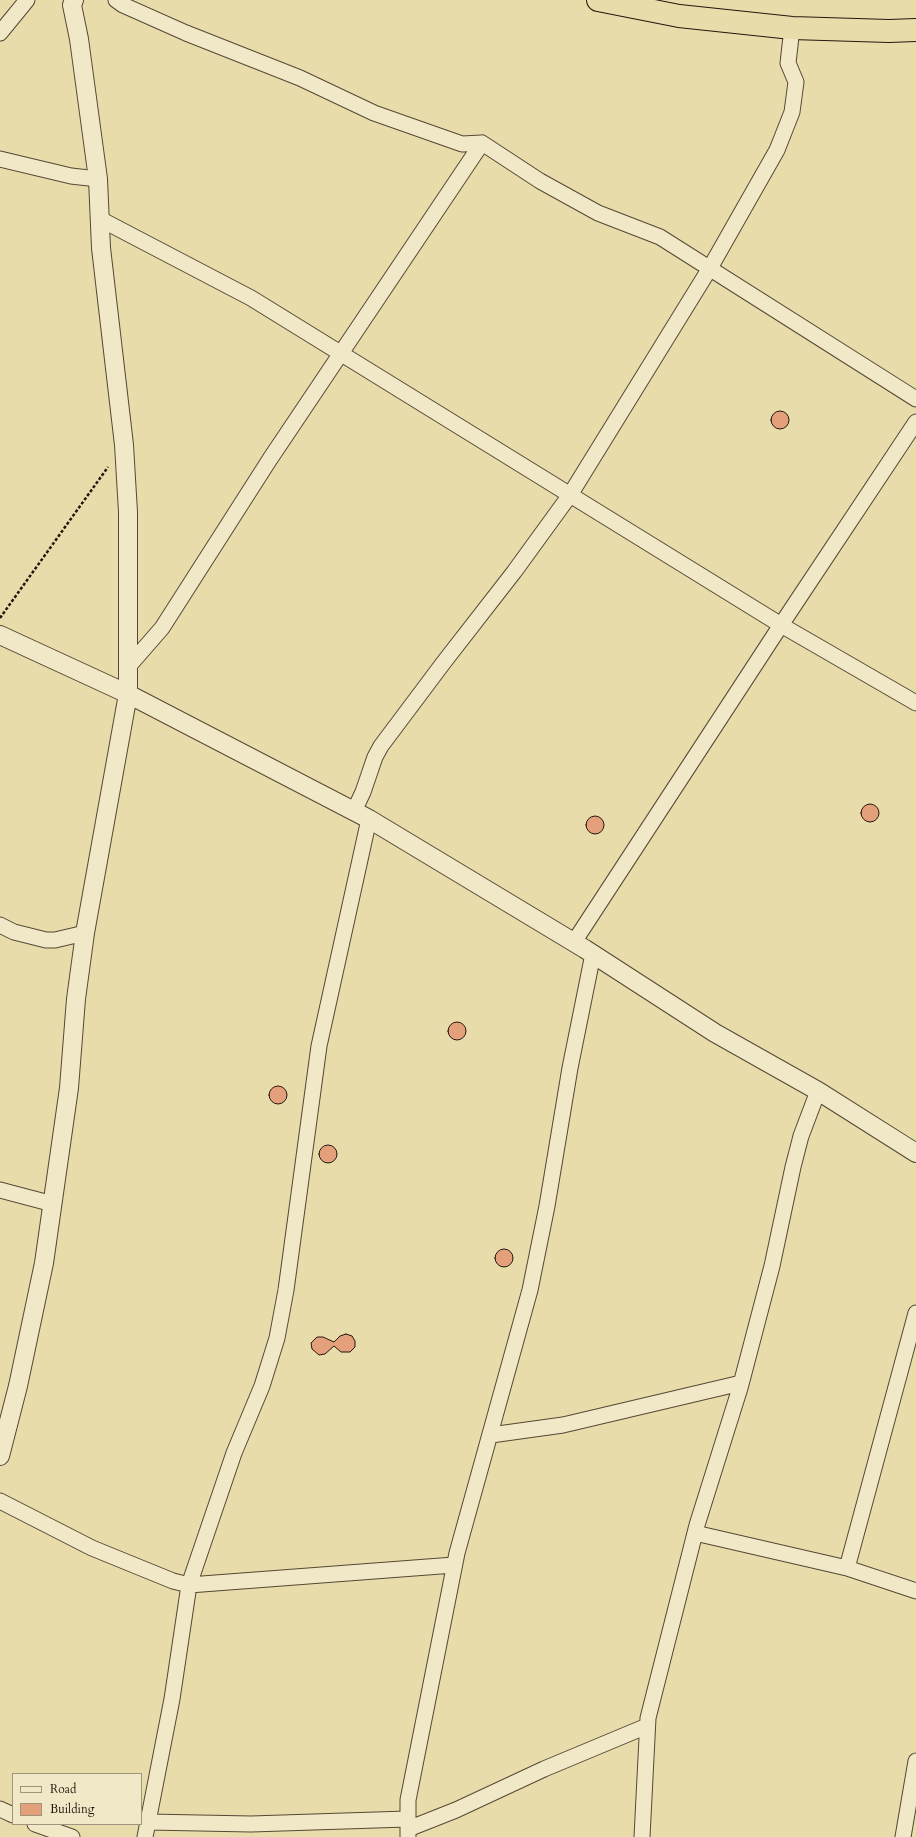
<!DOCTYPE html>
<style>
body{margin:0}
#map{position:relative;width:916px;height:1837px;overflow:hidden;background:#e9dcab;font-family:Cardo,serif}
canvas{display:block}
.legend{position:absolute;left:12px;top:1773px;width:130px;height:52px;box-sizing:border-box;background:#f1e8c8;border:1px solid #9f947d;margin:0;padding:5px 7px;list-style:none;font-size:12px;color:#24160d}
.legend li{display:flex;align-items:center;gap:8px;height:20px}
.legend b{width:20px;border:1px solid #9f947d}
</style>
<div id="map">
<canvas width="916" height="1837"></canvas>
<ul class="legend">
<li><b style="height:5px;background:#f1e8c8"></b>Road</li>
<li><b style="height:11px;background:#e4a07a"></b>Building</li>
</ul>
</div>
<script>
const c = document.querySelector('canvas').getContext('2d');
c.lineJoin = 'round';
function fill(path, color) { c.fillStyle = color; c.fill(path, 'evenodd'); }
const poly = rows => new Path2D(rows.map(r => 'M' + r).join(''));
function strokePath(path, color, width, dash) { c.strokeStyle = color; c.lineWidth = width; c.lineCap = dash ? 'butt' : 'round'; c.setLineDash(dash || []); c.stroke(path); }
const building = poly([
 '771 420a9 9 0 1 1 18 0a9 9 0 1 1-18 0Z',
 '861 813a9 9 0 1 1 18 0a9 9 0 1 1-18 0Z',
 '586 825a9 9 0 1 1 18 0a9 9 0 1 1-18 0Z',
 '448 1031a9 9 0 1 1 18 0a9 9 0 1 1-18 0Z',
 '269 1095a9 9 0 1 1 18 0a9 9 0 1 1-18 0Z',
 '319 1154a9 9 0 1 1 18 0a9 9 0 1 1-18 0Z',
 '495 1258a9 9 0 1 1 18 0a9 9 0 1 1-18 0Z',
 [346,1334,352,1336,355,1341,355,1347,350,1352,341,1352,334,1346,325,1354,319,1355,312,1349,311,1343,317,1337,323,1337,334,1342,340,1336,346,1334]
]);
const path = poly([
 [0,618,108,467]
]);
const minor = poly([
 [116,0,123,5,186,33,300,78,374,113,462,144,482,143,540,181,598,213,660,237,916,399],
 [0,33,27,0],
 [0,159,71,176,98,179],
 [100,219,251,298,781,625,916,703],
 [128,667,162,628,270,459,482,143],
 [354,811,363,792,375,757,381,746,444,662,514,572,570,495,710,268,777,150,792,112,796,82,788,63,792,28],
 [0,925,14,932,46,940,55,940,85,933],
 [574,942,781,625,916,422],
 [0,1190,53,1204],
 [491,1435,563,1425,741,1383],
 [0,1501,92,1548,173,1581,189,1585,454,1565],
 [695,1533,847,1568,916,1591],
 [847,1568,916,1313],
 [0,1809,13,1815],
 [148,1822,251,1824,407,1819],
 [35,1824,72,1837],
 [408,1829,456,1810,544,1769,647,1726],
 [145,1837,172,1699,189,1585,234,1453,262,1386,277,1338,286,1290,319,1046,369,819],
 [408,1837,408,1800,457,1553,530,1290,547,1206,570,1068,593,954],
 [642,1837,648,1718,697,1525,740,1388,772,1266,793,1167,801,1136,818,1091],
 [903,1837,916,1761]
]);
const tertiary = poly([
 [0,635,128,694,369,819,585,949,715,1033,818,1091,916,1153],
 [0,1456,18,1386,44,1263,69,1088,76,999,85,933,128,694,128,512,124,445,101,248,98,179,79,39,72,5,74,0]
]);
const trunk = poly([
 [598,0,679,16,792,28,889,31,916,30]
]);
fill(building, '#e4a07a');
strokePath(building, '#24160d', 1);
strokePath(minor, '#554834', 17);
strokePath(tertiary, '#554834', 20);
strokePath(trunk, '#24160d', 24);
strokePath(path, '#24160d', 2.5, [3, 2]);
strokePath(minor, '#f1e8c8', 15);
strokePath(tertiary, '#f1e8c8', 18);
strokePath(trunk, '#e9dcab', 22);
</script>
